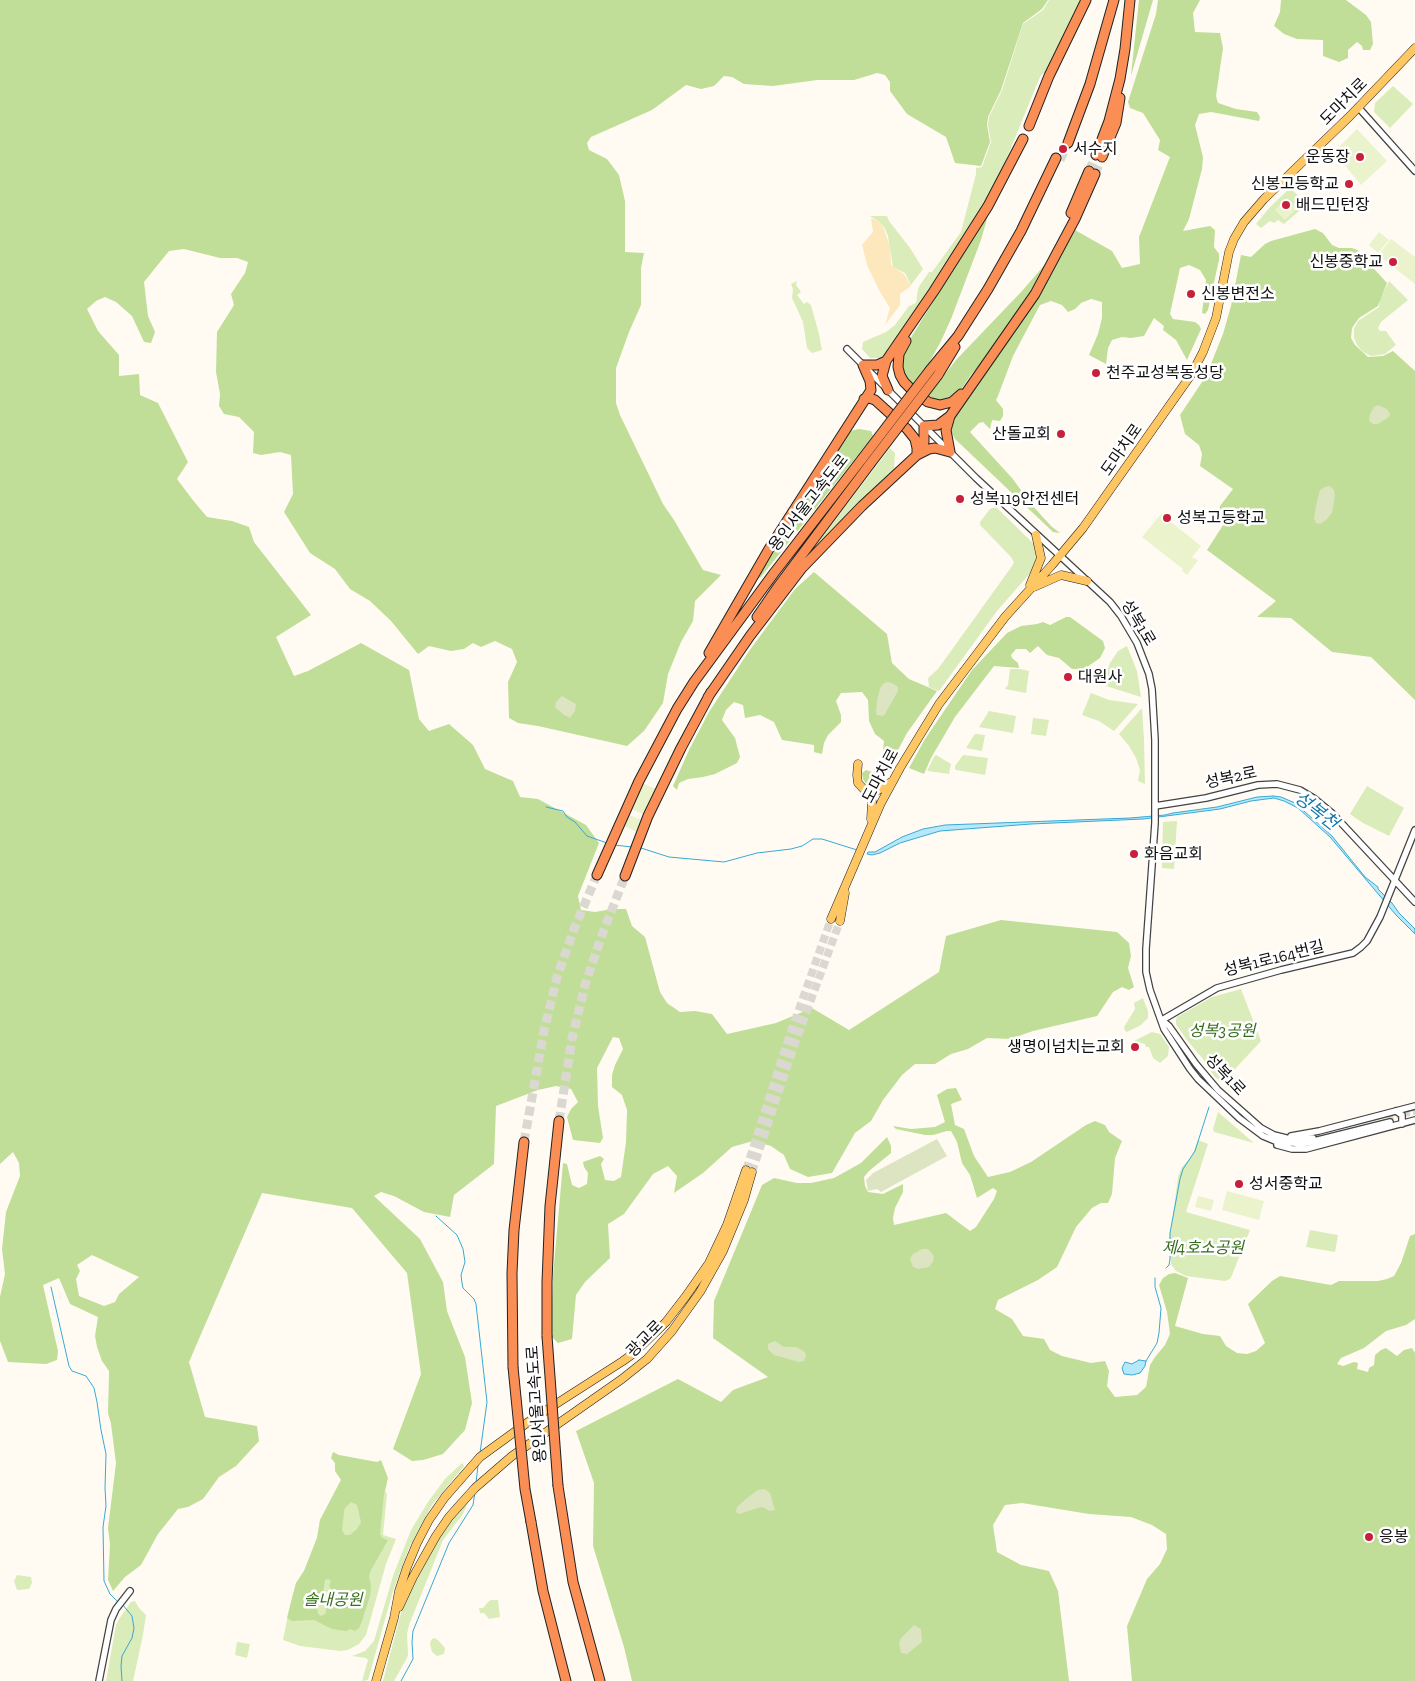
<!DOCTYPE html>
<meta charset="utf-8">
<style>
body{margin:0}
canvas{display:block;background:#fffbf3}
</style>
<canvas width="1415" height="1681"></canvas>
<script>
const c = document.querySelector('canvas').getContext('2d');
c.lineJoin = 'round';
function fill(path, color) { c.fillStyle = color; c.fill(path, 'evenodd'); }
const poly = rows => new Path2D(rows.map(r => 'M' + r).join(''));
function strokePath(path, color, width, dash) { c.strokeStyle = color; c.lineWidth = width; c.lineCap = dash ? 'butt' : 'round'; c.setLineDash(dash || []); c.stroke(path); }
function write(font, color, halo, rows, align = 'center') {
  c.font = font + ' "Zilla Slab","Noto Sans KR",serif'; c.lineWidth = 5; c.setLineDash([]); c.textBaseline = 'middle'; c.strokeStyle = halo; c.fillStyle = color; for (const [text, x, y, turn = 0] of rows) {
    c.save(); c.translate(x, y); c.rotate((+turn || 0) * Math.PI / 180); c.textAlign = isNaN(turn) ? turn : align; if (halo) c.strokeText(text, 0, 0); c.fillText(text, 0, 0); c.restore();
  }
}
const green = poly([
 [1049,0,1083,0,1047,71,1041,75,1037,84,1003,167,993,190,971,227,886,355,881,358,870,358,862,349,863,342,886,332,895,325,909,306,916,303,918,289,920,285,929,272,932,272,961,232,976,174,976,168,982,167,991,142,988,125,989,117,1002,90,1023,24,1043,10],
 [1393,86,1413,104,1390,128,1374,112,1375,103],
 [1290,188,1307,204,1284,224,1278,220,1274,223,1270,221,1261,228,1256,224,1270,207],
 [870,216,887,216,889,221,910,248,923,269,911,285,905,273,893,267,888,236,884,227,878,221],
 [797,281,796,285,801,292,797,295,804,304,807,302,811,305,819,334,822,350,812,353,807,348,803,322,792,298,793,289,791,284],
 [1389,281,1408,300,1381,322,1378,328,1380,331,1386,331,1396,345,1385,354,1371,356,1363,352,1357,345,1354,338,1354,329,1358,321,1379,307,1380,300],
 [890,448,895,453,894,469,784,587],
 [996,507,1036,546,1037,554,1037,563,1032,571,997,611,939,691,929,687,928,678,938,669,1012,566,1014,562,1011,557,980,525,980,522,990,509],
 [1127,646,1137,671,1141,697,1106,686,1106,674,1110,663,1118,651],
 [1010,669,1020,669,1029,671,1026,693,1005,689,1008,685],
 [1091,693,1109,700,1138,704,1114,731,1099,721,1082,715],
 [1142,708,1144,740,1145,784,1138,781,1140,770,1136,758,1129,746,1119,734],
 [989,711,1016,716,1013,733,979,727],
 [1033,718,1049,720,1046,736,1031,734],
 [976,734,985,735,982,751,966,748,974,735],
 [936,755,951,764,949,774,927,771,934,757],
 [963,755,988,758,985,775,956,770,955,769,955,766],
 [1367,786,1404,808,1389,836,1363,823,1350,814],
 [1177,821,1174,869,1162,868,1163,822],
 [1241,989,1261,1041,1222,1083,1214,1076,1203,1059,1186,1039,1176,1024,1176,1020,1177,1017,1212,997],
 [1143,998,1148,1011,1148,1018,1141,1025,1127,1032,1125,1031,1124,1027,1135,1009,1134,1003],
 [1152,1032,1160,1034,1169,1047,1168,1056,1160,1063,1153,1058,1149,1047,1146,1047,1145,1044,1134,1041],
 [1218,1112,1254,1143,1214,1132,1213,1129],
 [1198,1140,1208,1144,1186,1212,1250,1230,1232,1275,1230,1279,1225,1281,1186,1276,1176,1271,1171,1264,1169,1237,1172,1223,1178,1177,1182,1167,1192,1156],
 [1310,1230,1338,1235,1335,1252,1306,1247],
 [462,1463,464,1466,432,1505,409,1548,393,1591,368,1680,362,1681,368,1660,366,1658,352,1656,365,1651,374,1641,393,1576,411,1530,428,1502,445,1479],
 [341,1480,387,1483,385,1491,387,1494,383,1535,396,1539,386,1564,366,1635,359,1644,348,1650,341,1651,300,1646,283,1640,290,1605,296,1583,304,1571,317,1538,320,1520],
 [469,1500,463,1514,443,1540,409,1625,407,1634,408,1655,407,1658,394,1681,383,1681,401,1613,416,1577,438,1538,455,1516],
 [17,1575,31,1577,32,1583,29,1589,17,1590,14,1581],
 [491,1600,498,1600,500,1617,489,1619,484,1613,480,1613,479,1608,483,1608,488,1602],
 [135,1601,139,1608,146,1615,143,1635,133,1681,106,1681,116,1625,119,1619,131,1602],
 [434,1638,438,1640,445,1648,444,1654,437,1656,432,1652,430,1644,431,1640],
 [237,1642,250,1644,247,1658,235,1655]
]);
const forest = poly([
 [0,0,1048,0,1042,9,1023,23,1001,90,988,117,987,125,990,142,981,166,955,163,946,137,907,114,890,91,890,82,885,75,877,73,854,80,817,80,773,86,744,84,732,77,724,76,714,86,701,89,686,85,652,110,591,137,587,143,589,150,607,159,619,175,625,201,625,252,644,253,641,268,641,305,629,332,616,368,616,403,620,415,663,504,674,520,703,570,721,575,695,601,693,621,681,642,668,674,663,703,644,731,627,746,538,726,518,723,509,718,508,682,517,662,512,649,495,641,481,647,473,643,464,649,451,651,429,646,418,654,391,621,370,601,350,589,335,569,310,553,284,512,293,494,291,455,280,452,261,455,253,453,254,432,239,417,224,414,219,406,220,394,216,372,217,332,234,305,231,294,245,273,248,262,237,258,220,258,184,249,169,251,144,282,148,316,155,332,151,343,144,342,132,316,116,302,105,297,96,301,87,309,98,331,119,355,119,376,139,374,140,395,158,403,188,462,177,479,192,499,207,517,232,521,249,527,254,542,311,615,276,637,294,676,308,671,361,643,409,670,419,719,429,731,449,724,473,745,485,769,513,781,520,797,538,799,586,825,599,843,578,896,581,910,595,912,612,909,626,909,632,926,645,937,660,992,667,1003,680,1012,695,1011,712,1014,727,1034,776,1023,812,1008,849,1030,939,972,946,936,1001,920,1117,932,1129,943,1131,956,1128,968,1134,987,1129,990,1122,987,1113,992,1097,1016,1033,1031,1010,1039,987,1038,968,1049,951,1054,935,1064,915,1064,902,1075,883,1100,871,1121,855,1133,832,1173,808,1177,790,1169,784,1155,771,1146,753,1141,732,1147,703,1173,674,1193,677,1176,668,1166,653,1174,624,1214,608,1224,610,1258,585,1282,576,1295,572,1339,558,1343,551,1336,553,1276,563,1163,567,1164,572,1185,579,1188,587,1184,588,1173,584,1167,583,1162,600,1156,604,1159,601,1164,605,1180,614,1181,621,1177,626,1142,627,1110,622,1095,612,1087,612,1075,615,1065,623,1049,619,1038,613,1037,597,1068,598,1106,603,1138,600,1143,573,1140,567,1117,571,1109,578,1102,571,1089,556,1086,538,1090,496,1106,494,1164,454,1195,450,1217,424,1212,394,1196,381,1192,374,1196,420,1239,443,1282,447,1311,465,1357,472,1403,465,1430,443,1454,423,1460,412,1461,393,1449,421,1374,407,1273,352,1208,262,1193,189,1362,205,1417,257,1426,259,1441,236,1466,219,1477,203,1499,188,1507,178,1509,158,1534,141,1565,125,1577,113,1591,108,1580,110,1545,108,1528,116,1463,111,1424,108,1413,109,1371,102,1361,97,1347,95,1336,98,1317,70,1304,59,1278,43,1285,58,1351,57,1360,46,1364,8,1362,0,1341,0,1297,5,1274,2,1249,6,1212,20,1176,19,1163,13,1152,0,1164],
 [92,1255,139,1277,119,1294,115,1302,104,1306,79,1296,76,1279,80,1271,77,1265],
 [1139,0,1153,0,1131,76,1131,75],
 [1158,0,1200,0,1193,13,1195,32,1220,33,1223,48,1216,96,1218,103,1236,109,1257,112,1260,117,1259,121,1211,112,1199,114,1195,125,1203,157,1202,169,1189,219,1183,231,1210,226,1215,230,1214,247,1219,254,1219,260,1208,310,1205,314,1202,313,1206,280,1200,270,1189,265,1180,268,1170,314,1173,319,1195,322,1199,325,1201,329,1187,360,1176,340,1163,330,1164,326,1154,318,1144,336,1131,338,1122,337,1112,340,1108,348,1106,364,1089,355,1098,334,1102,318,1102,302,1091,299,1081,303,1075,309,1068,312,1062,305,1051,301,1040,305,1013,356,998,396,996,400,1003,409,1003,416,1000,421,992,420,990,429,983,422,979,423,970,432,1012,478,1032,505,1051,526,1060,533,1053,532,955,439,951,431,951,425,952,420,1032,305,1075,230,1112,251,1122,268,1140,264,1139,237,1170,157,1158,150,1160,140,1143,113,1130,108,1128,102,1156,14],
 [1281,0,1346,0,1366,15,1371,22,1373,44,1370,50,1363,50,1362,46,1357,42,1348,50,1348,58,1339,62,1323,56,1323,40,1297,39,1284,34,1274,26,1280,12],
 [989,212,981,240,951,319,941,341,929,363,911,386,905,379,900,363,905,347],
 [1315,229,1323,233,1332,245,1339,248,1352,248,1357,250,1387,283,1378,306,1359,318,1352,328,1351,338,1355,345,1368,357,1383,356,1393,351,1415,371,1415,700,1371,657,1332,652,1291,618,1257,617,1276,601,1207,550,1225,522,1219,512,1220,506,1233,489,1200,466,1202,454,1199,445,1185,434,1180,415,1206,376,1223,334,1231,306,1241,255,1251,257,1265,244,1271,241],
 [1047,262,1033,287,982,362,970,376,958,394,955,397,940,401,928,396,956,360,1022,291],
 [859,429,871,431,873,436,761,577,757,579,842,441,850,431],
 [814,572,887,634,892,663,909,679,937,691,907,733,898,750,889,762,885,763,882,761,884,741,875,734,869,721,868,700,862,692,841,693,836,701,841,715,841,722,828,735,824,743,822,754,814,752,814,745,782,740,774,722,760,715,745,718,743,705,734,702,726,710,722,720,735,738,740,757,737,763,715,774,703,777,688,779,679,783,677,790,673,786,689,750,709,712,749,651,795,589],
 [1066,617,1070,617,1103,641,1105,648,1100,658,1080,672,1078,669,1072,669,1059,658,1047,655,1038,646,1030,653,1026,649,1016,649,1011,655,1012,658,1018,663,1019,668,994,666,955,717,931,758,924,774,909,768,925,739,972,670,1007,633,1021,626,1037,624,1043,622,1050,625],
 [866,770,869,771,886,776,879,785,871,787,866,784,863,779,862,773],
 [956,1088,962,1100,951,1104,955,1125,964,1129,974,1156,988,1177,1010,1172,1031,1162,1086,1125,1095,1121,1105,1125,1109,1132,1122,1141,1115,1158,1112,1194,1108,1203,1101,1203,1092,1208,1076,1227,1057,1267,1038,1280,998,1300,995,1309,1012,1319,1023,1336,1044,1339,1050,1350,1062,1356,1091,1363,1105,1361,1109,1371,1107,1386,1115,1397,1137,1395,1146,1387,1150,1365,1155,1357,1165,1345,1170,1334,1167,1312,1159,1285,1163,1278,1169,1274,1175,1273,1188,1278,1175,1326,1203,1334,1220,1336,1226,1346,1237,1353,1247,1354,1256,1351,1265,1343,1248,1304,1272,1281,1280,1276,1331,1285,1339,1281,1378,1281,1387,1279,1394,1276,1401,1263,1410,1236,1415,1234,1415,1319,1406,1325,1386,1331,1364,1348,1341,1358,1337,1364,1343,1366,1354,1362,1358,1363,1357,1369,1368,1372,1369,1368,1374,1365,1375,1355,1381,1350,1386,1348,1397,1356,1404,1350,1412,1348,1415,1353,1415,1681,1132,1681,1127,1626,1147,1579,1160,1564,1167,1549,1166,1534,1152,1525,1131,1517,1089,1514,1022,1503,1005,1505,993,1525,997,1552,1021,1565,1049,1571,1058,1591,1069,1681,632,1681,624,1647,593,1546,594,1483,576,1431,678,1379,721,1402,733,1390,768,1377,713,1338,714,1301,762,1185,774,1178,797,1183,811,1183,834,1178,861,1163,887,1137,891,1146,891,1153,869,1171,864,1177,865,1186,868,1192,883,1194,903,1184,903,1192,895,1208,893,1218,894,1225,946,1213,970,1231,976,1227,994,1199,997,1191,993,1188,977,1198,970,1175,962,1163,957,1142,951,1131,947,1131,933,1135,925,1135,896,1129,893,1126,911,1129,935,1127,945,1122,937,1095,947,1089],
 [333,1452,339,1455,377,1462,381,1460,388,1478,384,1494,380,1534,382,1538,388,1540,371,1570,369,1576,371,1586,370,1596,362,1621,359,1628,355,1631,350,1629,346,1631,332,1629,314,1620,292,1621,287,1618,296,1583,304,1571,317,1538,320,1520,341,1480,335,1471,335,1463,331,1458],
 [351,1502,357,1505,361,1522,357,1529,350,1535,345,1535,342,1530,344,1512,345,1508],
 [328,1579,331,1581,329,1586,331,1589,326,1599,328,1604,325,1614,321,1616,318,1614,317,1608,322,1600,325,1580]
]);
const sand = poly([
 [871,218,878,221,883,227,890,246,891,264,893,267,904,274,911,286,900,294,900,305,885,325,890,308,880,292,867,265,862,245,873,232]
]);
const cemetery = poly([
 [1378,405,1387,409,1390,414,1389,417,1378,424,1373,424,1369,421,1370,414,1374,407],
 [1330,486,1334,490,1335,496,1332,513,1326,520,1320,524,1316,523,1314,518,1316,506,1320,490,1325,487],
 [888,682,894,684,898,687,898,691,885,714,883,716,877,715,876,713,877,701,880,688,884,683],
 [562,696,576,704,575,711,570,718,564,715,555,707,556,702],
 [937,1139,947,1156,881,1192,877,1189,868,1191,866,1180,873,1173],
 [922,1249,928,1249,934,1256,933,1262,929,1267,918,1269,913,1267,910,1259,913,1254],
 [775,1341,784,1347,797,1347,805,1352,806,1356,804,1361,799,1362,774,1355,768,1349,768,1344],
 [765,1489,770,1493,775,1510,769,1511,765,1508,761,1507,739,1514,736,1512,737,1507,747,1498,758,1490],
 [914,1625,921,1629,922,1642,907,1654,901,1653,899,1643,901,1638]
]);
const pitch = poly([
 [1357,129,1387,161,1361,185,1334,152],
 [1287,198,1294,204,1295,210,1285,220,1275,210],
 [1379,232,1389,240,1378,253,1369,245],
 [1391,239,1415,257,1415,284,1378,255],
 [1161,514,1201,546,1192,557,1198,560,1187,575,1182,571,1183,569,1142,537],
 [642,783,663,792,652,818,631,809],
 [627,814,644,821,639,833,622,825],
 [1227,1191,1264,1201,1259,1220,1222,1210],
 [1198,1196,1214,1200,1211,1211,1195,1207]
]);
const water = poly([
 [1273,796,1281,797,1295,803,1332,836,1365,877,1378,887,1378,889,1392,903,1399,913,1415,929,1415,934,1396,915,1330,837,1298,808,1284,801,1274,798,1251,801,1220,809,1143,819,1031,824,940,831,900,843,880,853,872,855,867,854,868,852,875,852,902,837,923,829,945,825,1130,818,1165,815,1173,813,1217,807,1257,797,1273,796],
 [1139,1360,1146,1361,1145,1366,1140,1373,1132,1375,1124,1374,1122,1368,1125,1362,1132,1364,1139,1360]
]);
const stream = poly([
 [546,807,563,811,567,817,575,822,587,836,607,843],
 [614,845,632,847],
 [641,848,669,857,724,862,757,853,791,849,802,846,813,839,822,839,857,850],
 [436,1216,457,1235,463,1249,465,1262,461,1275,462,1283,463,1288,474,1299,476,1304,487,1402,480,1453],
 [1166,1268,1169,1265,1170,1259,1170,1233,1180,1179,1183,1169,1195,1151,1209,1107],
 [51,1287,69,1366,72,1371,86,1376,94,1388,97,1402,101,1430,106,1454,105,1488,106,1506,103,1527,104,1581,110,1594,118,1602],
 [1146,1361,1157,1343,1159,1333,1161,1308,1155,1287,1155,1278],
 [476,1483,478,1465],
 [122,1604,132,1616,134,1628,132,1638,122,1656,121,1666,122,1681],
 [401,1681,413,1659,412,1642,413,1631,449,1543,473,1505,475,1492]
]);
const minorTunnel = poly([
 [1388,1118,1415,1112]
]);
const majorTunnel = poly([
 [746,1170,786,1046,831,919],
 [752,1172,793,1049,840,921]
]);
const highwayTunnel = poly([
 [1060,160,1068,143],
 [1089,171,1096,155],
 [1095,174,1102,157],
 [559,1121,572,1039,585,985,602,935,625,876],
 [524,1142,544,1031,557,977,574,929,597,875]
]);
const minor = poly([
 [1358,107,1415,171],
 [847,349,976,478,1110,602,1121,616,1137,643,1149,674,1152,689,1155,740,1155,823,1146,949,1146,972,1150,990,1164,1029,1190,1069,1198,1079,1239,1118,1263,1136,1275,1141,1302,1144,1390,1122],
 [1155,806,1206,798,1258,785,1277,784,1300,790,1315,799,1332,813,1415,902],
 [1162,1020,1217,988,1281,970,1353,953,1361,947,1367,941,1380,917,1415,830],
 [1162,1020,1169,1026,1196,1064,1218,1090,1261,1128,1274,1135,1286,1138,1296,1140,1313,1138],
 [1396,1111,1402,1115,1402,1124],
 [1291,1136,1319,1131,1415,1106],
 [1277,1145,1292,1149,1306,1149,1415,1120],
 [99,1681,111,1620,116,1609,130,1591]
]);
const major = poly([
 [1030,585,1041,558,1036,535],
 [1034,587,1061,575,1087,581],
 [858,764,857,775,858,783,871,797,872,802,871,819],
 [866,791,875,792,891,782],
 [831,919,881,803,900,768,939,704,1005,617,1052,565,1083,528,1191,375,1203,352,1216,318,1229,252,1234,239,1244,222,1264,199,1350,116,1415,48],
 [840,921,845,893],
 [399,1607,413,1577,436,1536,449,1517,475,1488,512,1456,622,1379,647,1359,672,1331,700,1292,723,1251,744,1200,752,1172],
 [376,1681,394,1618,399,1591,407,1567,417,1543,429,1520,445,1497,480,1457,531,1420,623,1361,634,1353,666,1322,686,1296,709,1263,727,1225,746,1170]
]);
const highway = poly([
 [1029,126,1049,76,1086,0],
 [1068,143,1090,84,1114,0],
 [1096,155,1109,121,1120,79,1125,49,1130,0],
 [1102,157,1116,123,1120,98],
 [1071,213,1089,171],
 [906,341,899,354,898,367,900,375,904,382,914,392,928,402,940,405,952,402,961,394],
 [930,370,958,336,988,289,1021,231,1056,158],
 [938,375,955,347],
 [888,390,882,376,886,361,934,291,988,206,1023,139],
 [864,399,869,398,875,400,907,429,915,439,917,448,917,455],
 [917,455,929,449,935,448,950,452,946,430,950,416],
 [757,617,777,588,870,464],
 [709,653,769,549,871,390,870,381,863,365,877,365,886,361],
 [708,697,750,636,802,568,862,506,917,455,924,442,924,426,938,425,950,416,1035,294,1075,219,1095,174],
 [597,875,639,781,677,709,694,682,774,573,862,459],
 [625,876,648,816,681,748,711,692],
 [547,1336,547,1282,550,1206,559,1121],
 [513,1367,512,1273,514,1230,524,1142],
 [558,1486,573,1582,600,1681],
 [531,1522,543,1591,566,1681]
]);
const highwayBridge = poly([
 [862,459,930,370],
 [870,464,938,375],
 [547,1336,558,1486],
 [513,1367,525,1489,531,1522]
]);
const markers = [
 [1063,149,5,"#c8203b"],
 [1360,157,5,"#c8203b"],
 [1349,184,5,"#c8203b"],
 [1286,205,5,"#c8203b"],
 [1393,262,5,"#c8203b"],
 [1191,294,5,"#c8203b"],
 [1096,373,5,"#c8203b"],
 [1061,434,5,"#c8203b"],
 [960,499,5,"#c8203b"],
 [1167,518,5,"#c8203b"],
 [1068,677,5,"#c8203b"],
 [1134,854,5,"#c8203b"],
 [1135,1047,5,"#c8203b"],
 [1239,1184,5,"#c8203b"],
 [1369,1537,5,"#c8203b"]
];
const streetNames = [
 ["도마치로",1344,102,-45],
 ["도마치로",1122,450,-55],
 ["용인서울고속도로",809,503,-52],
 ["성복1로",1138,623,59],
 ["도마치로",881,776,-62],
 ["성복2로",1231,778,-12],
 ["성복1로164번길",1274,959,-14],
 ["성복1로",1225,1075,47],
 ["광교로",645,1339,-46],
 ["용인서울고속도로",537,1404,-94]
];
const poiNames = [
 ["서수지",1073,149],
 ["운동장",1350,157,"right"],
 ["신봉고등학교",1339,184,"right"],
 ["배드민턴장",1296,205],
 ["신봉중학교",1383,262,"right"],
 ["신봉변전소",1201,294],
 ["천주교성복동성당",1106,373],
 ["산돌교회",1051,434,"right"],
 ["성복119안전센터",970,499],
 ["성복고등학교",1177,518],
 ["대원사",1078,677],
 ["화음교회",1144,854],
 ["생명이넘치는교회",1125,1047,"right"],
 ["성서중학교",1249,1184],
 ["응봉",1379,1537]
];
const parkNames = [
 ["성복3공원",1222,1031],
 ["제4호소공원",1203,1248],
 ["솔내공원",333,1600]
];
const waterNames = [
 ["성복천",1316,811,38]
];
fill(green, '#daecb9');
fill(forest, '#c0de98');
fill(sand, '#fde7bd');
fill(cemetery, '#dce4c1');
fill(pitch, '#eaf3cc');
fill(water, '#b5e8f9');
strokePath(water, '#38a8d4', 1);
strokePath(stream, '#38a8d4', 1);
strokePath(minorTunnel, '#dbd8d1', 5.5, [5.5, 3]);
strokePath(majorTunnel, '#dbd8d1', 8, [8, 4]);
strokePath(highwayTunnel, '#dbd8d1', 9, [9, 4.5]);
strokePath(minor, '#434343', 8);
strokePath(major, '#212121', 9);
strokePath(highway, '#212121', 11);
strokePath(minor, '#fff', 5.5);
strokePath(major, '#fec763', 8);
strokePath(highway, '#fb8e55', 9);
strokePath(highwayBridge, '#212121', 11, []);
strokePath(highwayBridge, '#fb8e55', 9);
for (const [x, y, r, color] of markers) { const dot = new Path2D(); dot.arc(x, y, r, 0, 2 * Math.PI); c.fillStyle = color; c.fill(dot); strokePath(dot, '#fff', 2); }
write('16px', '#101010', '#fff', streetNames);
write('16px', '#101010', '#fff', poiNames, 'left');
write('italic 16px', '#366c1c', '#fff', parkNames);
write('italic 18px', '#1179a9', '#fff', waterNames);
</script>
